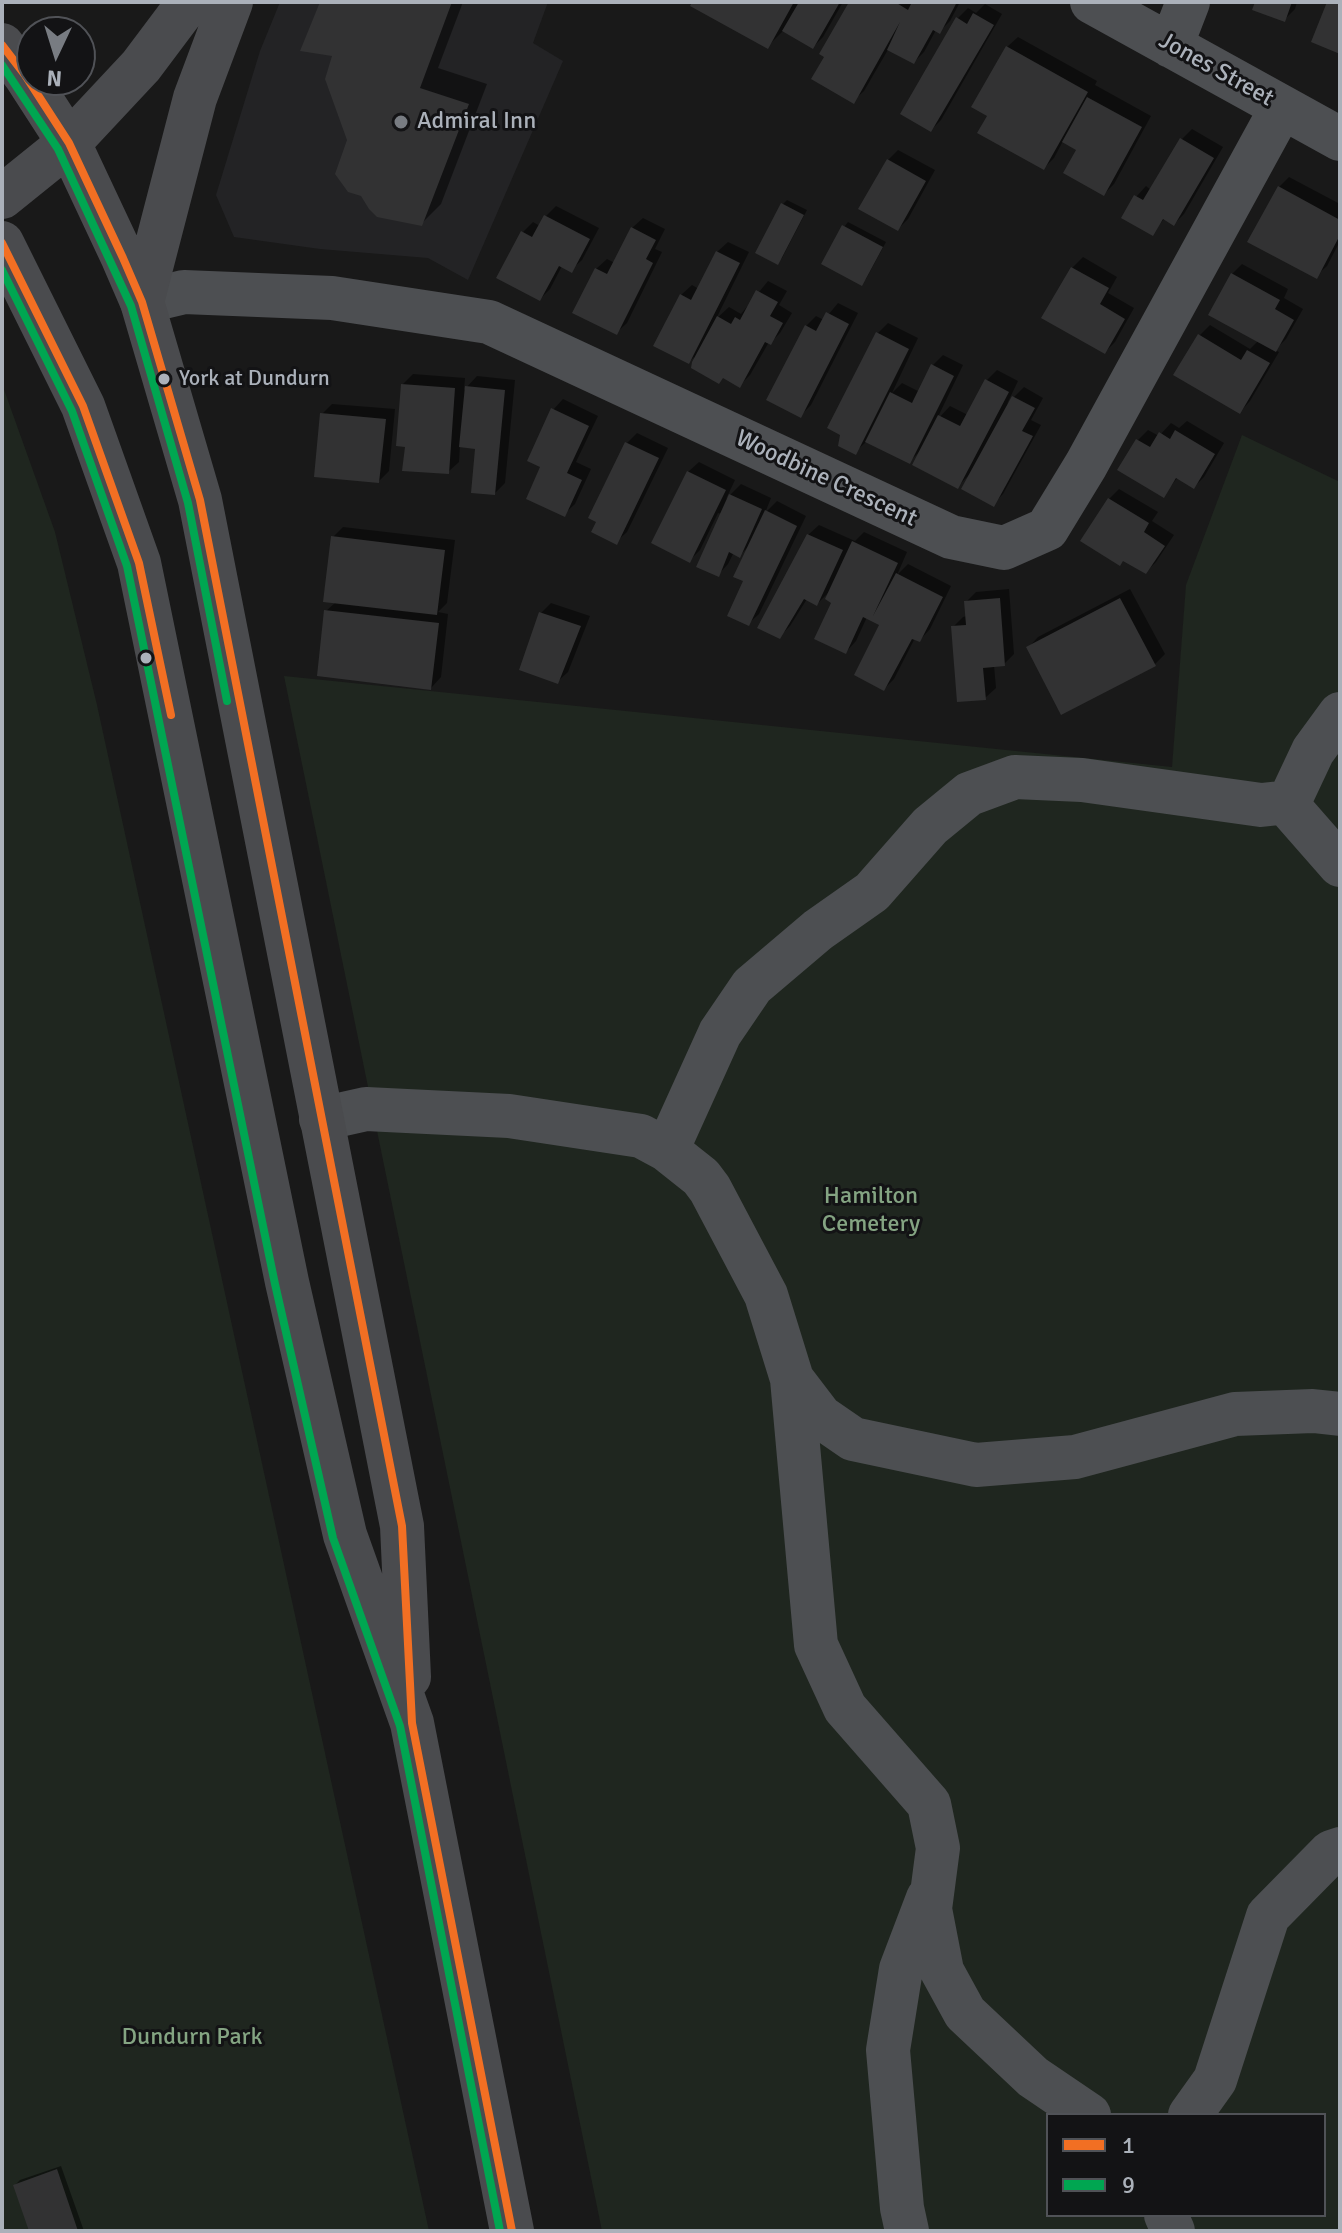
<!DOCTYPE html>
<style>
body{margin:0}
#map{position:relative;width:1342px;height:2233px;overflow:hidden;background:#191919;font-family:Signika,sans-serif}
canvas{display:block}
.frame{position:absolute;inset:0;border:4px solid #abb1ba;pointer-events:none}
.legend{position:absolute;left:1046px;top:2113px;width:280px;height:104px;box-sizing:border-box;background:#131315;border:2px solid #505257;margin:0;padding:10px 14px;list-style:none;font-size:24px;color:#abb1ba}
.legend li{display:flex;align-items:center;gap:16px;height:40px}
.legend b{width:40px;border:2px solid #505257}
.north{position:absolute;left:16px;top:16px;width:80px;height:80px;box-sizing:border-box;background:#131315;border:2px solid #505257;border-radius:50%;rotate:184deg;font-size:22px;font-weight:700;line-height:32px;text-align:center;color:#abb1ba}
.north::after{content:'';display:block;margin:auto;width:28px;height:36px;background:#787c82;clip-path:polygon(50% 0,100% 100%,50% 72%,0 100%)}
</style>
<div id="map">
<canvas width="1342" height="2233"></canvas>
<div class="frame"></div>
<ul class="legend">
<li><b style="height:10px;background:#f26f23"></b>1</li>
<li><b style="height:10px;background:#00a651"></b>9</li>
</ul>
<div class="north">N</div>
</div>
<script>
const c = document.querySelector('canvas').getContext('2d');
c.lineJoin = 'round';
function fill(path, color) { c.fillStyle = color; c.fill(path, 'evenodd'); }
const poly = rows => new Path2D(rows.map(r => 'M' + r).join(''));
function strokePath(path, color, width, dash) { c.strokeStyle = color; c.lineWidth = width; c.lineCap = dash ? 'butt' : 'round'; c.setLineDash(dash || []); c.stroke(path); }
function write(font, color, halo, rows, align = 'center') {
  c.font = font + ' Signika,sans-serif'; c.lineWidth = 6; c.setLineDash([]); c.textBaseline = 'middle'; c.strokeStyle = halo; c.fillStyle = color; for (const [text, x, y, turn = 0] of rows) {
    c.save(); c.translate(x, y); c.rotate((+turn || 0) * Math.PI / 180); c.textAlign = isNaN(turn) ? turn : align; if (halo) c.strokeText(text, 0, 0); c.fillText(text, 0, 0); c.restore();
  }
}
const built = poly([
 [280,2,548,2,533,43,563,61,468,280,428,258,320,249,234,237,216,195,260,51]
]);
const green = poly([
 [2,384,55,532,97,705,429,2231,2,2231],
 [1242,435,1340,482,1340,2231,602,2231,284,676,1172,767,1186,585],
 [1048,2115,1324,2115,1324,2215,1048,2215]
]);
const shadow = poly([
 [322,2,463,2,438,68,487,84,441,204,421,224,349,140,334,54],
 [694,2,843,2,823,37,813,47,784,30,767,47],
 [852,2,960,2,950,21,940,31,936,30,924,52,914,62,889,48,864,91,853,101],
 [1257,2,1297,2,1295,9,1284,20],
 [985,4,1002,14,941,120,931,130,903,114,958,18,968,8,976,13],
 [1018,37,1097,81,1095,85,1151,116,1114,184,1104,194,1079,149,1063,141,1054,158,1044,168,989,115,1007,47],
 [1192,129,1223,147,1184,214,1174,224,1165,218,1152,233,1136,197,1146,186,1151,190,1182,139],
 [898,150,935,170,908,219,898,229,888,160],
 [1289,177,1340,204,1340,241,1327,266,1316,276,1279,187],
 [787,200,807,210,782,258,777,262,783,204],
 [556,206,599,228,582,260,571,270,562,266,550,289,540,299,523,232,533,222,540,226,546,216],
 [643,218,665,229,655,249,662,252,627,323,616,333,596,269,607,259,615,263,632,228],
 [848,222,886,242,866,279,862,283,844,227],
 [728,242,749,252,716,319,729,307,741,314,768,281,787,291,779,305,792,313,780,333,770,343,769,342,750,375,740,385,723,376,693,367,694,357,689,362,681,295,692,285,699,289,717,252],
 [1083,257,1117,277,1108,293,1134,308,1115,342,1105,352,1044,317,1072,268],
 [1242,264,1288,289,1284,298,1303,309,1286,339,1275,350,1279,352,1250,401,1240,412,1176,374,1200,335,1210,325,1250,349,1259,340,1232,274],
 [838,303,858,313,811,405,800,416,806,326,816,316,824,320],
 [888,323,918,338,892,393,902,383,920,392,933,365,943,355,963,365,936,421,950,406,968,415,987,380,997,370,1018,381,1007,404,1024,387,1043,398,1031,420,1041,425,1003,494,993,504,971,473,958,486,921,450,910,461,866,442,855,452,878,333],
 [413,374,465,378,464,390,477,376,515,380,505,483,495,493,477,447,460,445,459,462,448,472,407,445,403,384],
 [563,399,598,416,576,462,591,469,575,504,564,514,543,466,553,410],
 [332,404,395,409,389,471,379,481,322,414],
 [1187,421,1224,443,1204,477,1194,487,1178,477,1163,496,1120,470,1138,440,1148,430,1159,436,1171,423,1179,428],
 [637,433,668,448,627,532,616,542,627,443],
 [699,462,735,480,726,499,741,484,771,498,765,513,777,501,806,516,759,614,748,624,746,580,749,546,740,555,734,552,728,564,718,575,722,514,718,513,700,550,690,560,688,472],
 [1119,489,1158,512,1152,521,1174,535,1156,562,1146,572,1109,499],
 [819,525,855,541,864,532,907,552,897,575,908,564,951,586,930,629,920,640,915,638,894,679,884,689,881,625,867,617,856,641,846,652,831,590,817,604,807,599,790,626,780,636,808,535],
 [343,527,455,540,447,603,438,612,448,614,441,677,431,688,326,611,336,602,333,537],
 [1009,589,1014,654,1004,664,994,665,996,688,985,698,953,627,963,617,967,616,966,602,976,592],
 [1130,589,1165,654,1155,664,1028,648,1038,637],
 [551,603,590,616,568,672,557,682,541,613],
 [61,2166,84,2231,31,2231,15,2185,20,2180]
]);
const building = poly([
 [320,2,452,2,420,88,469,104,422,226,377,217,369,209,361,196,348,192,335,174,347,140,325,79,332,56,300,51],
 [692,2,794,2,768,49,690,6],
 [799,2,840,2,813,49,782,31],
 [849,2,895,2,908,10,912,2,957,2,940,34,933,30,914,64,887,50,900,22,854,104,811,79,824,57,819,54],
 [1255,2,1292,2,1285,22,1252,10],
 [1327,2,1340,2,1340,54,1311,42],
 [973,13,994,25,931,132,900,114,956,17,967,24],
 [1006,46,1088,92,1044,170,977,133,987,116,971,107],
 [1087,97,1142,127,1104,196,1063,173,1076,150,1062,142],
 [1180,138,1214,158,1174,226,1163,219,1153,236,1121,218,1134,195,1143,200],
 [887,159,926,181,898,231,858,209],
 [1278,186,1340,220,1340,235,1317,279,1247,242],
 [781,203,804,215,778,265,755,253],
 [544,215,590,239,572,273,559,266,540,301,496,278,521,231,532,237],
 [842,225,883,247,862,286,821,264],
 [631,227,656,240,646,259,653,263,617,335,572,313,595,268,607,274],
 [716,251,740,263,689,364,653,346,680,294,691,300],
 [1071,267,1109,288,1100,304,1125,319,1105,354,1041,318],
 [1231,273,1280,300,1275,309,1294,320,1276,352,1208,315],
 [756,290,778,302,770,316,783,323,771,345,765,342,740,388,723,378,719,384,691,368,692,362,717,316,731,324,735,317,740,320],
 [826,312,849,324,801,418,766,400,805,325,816,331],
 [876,332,909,349,856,455,838,446,840,435,827,428],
 [1198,334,1241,360,1247,350,1270,363,1240,414,1173,375],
 [931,364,954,376,910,464,865,442,890,392,912,403],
 [985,379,1009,392,958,489,912,465,938,415,960,426],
 [401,384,455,388,449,474,402,471,405,447,396,446],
 [465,386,505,390,495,495,471,493,475,449,459,447],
 [1012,396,1035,408,1022,431,1033,436,994,507,961,489],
 [551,408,589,426,567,473,582,480,565,517,526,499,540,467,527,461],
 [320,413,386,419,379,483,314,477],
 [1175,430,1215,454,1194,489,1176,478,1164,498,1117,470,1136,439,1150,447,1159,432,1170,439],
 [625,442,659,458,617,545,591,532,596,522,588,518],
 [687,471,726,490,690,563,651,543],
 [729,494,762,509,740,558,729,552,719,577,696,567],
 [1108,498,1149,523,1144,532,1165,546,1146,574,1123,561,1120,566,1080,541],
 [765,510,797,526,749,626,727,616,743,581,733,577],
 [807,534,843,550,817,606,804,599,780,639,757,628],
 [331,536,445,550,437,615,323,602],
 [852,541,898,563,873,616,896,573,943,597,920,642,912,639,884,691,854,675,879,625,863,617,846,654,814,639,831,603,825,599],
 [1000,598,1005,666,983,668,986,700,957,702,951,626,966,625,964,601],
 [1120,598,1156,666,1061,715,1026,647],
 [324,610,439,623,431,690,317,676],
 [539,612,581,626,558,684,519,670],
 [57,2169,78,2231,29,2231,13,2185]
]);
const minor = poly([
 [1092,2,1340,139],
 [1171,46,1188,2],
 [142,302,184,292,332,298,489,322,951,537,1004,548,1047,529,1086,465,1282,107],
 [1289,802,1313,751,1340,714],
 [1289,802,1290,808,1340,865],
 [321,1119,366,1109,509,1116,641,1136,667,1150,701,1177,710,1189,766,1295,792,1379,816,1645,845,1708,929,1804,938,1848,930,1909,942,1971,965,2013,1033,2077,1089,2115],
 [667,1150,720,1033,752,986,818,930,872,892,930,826,969,794,1015,777,1082,780,1261,805,1289,802],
 [792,1379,821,1417,853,1439,976,1465,1075,1457,1235,1414,1313,1411,1340,1414],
 [1190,2115,1215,2080,1268,1916,1331,1852,1340,1849],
 [1166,2215,1173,2231],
 [907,2231,902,2208,888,2050,901,1969,928,1898]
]);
const major = poly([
 [2,45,25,75,69,143,123,258,142,302,200,500,402,1526,409,1677],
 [2,197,69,143,141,66,189,2],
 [2,243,83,406,139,563,287,1282,345,1535,412,1723,512,2231],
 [142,302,195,98,231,2]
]);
const bus1 = poly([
 [2,45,25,75,69,143,123,258,142,302,200,500,402,1526,412,1723,512,2231],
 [2,243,83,406,139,563,171,715]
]);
const bus2 = poly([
 [2,65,58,149,131,306,188,503,227,701],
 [2,270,72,411,127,566,275,1284,333,1538,400,1726,500,2231]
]);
const markers = [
 [401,122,8,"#787c82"],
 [164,379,7,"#abb1ba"],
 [146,658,7,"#abb1ba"]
];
const busNames = [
 ["York at Dundurn",179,379]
];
const streetNames = [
 ["Jones Street",1216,70,29],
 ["Woodbine Crescent",826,479,25]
];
const poiNames = [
 ["Admiral Inn",417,122]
];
const parkNames = [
 ["Hamilton",871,1197],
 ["Cemetery",871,1225],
 ["Dundurn Park",192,2038]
];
fill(built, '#232325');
fill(green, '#1f261f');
fill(shadow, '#0007');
fill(building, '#323233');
strokePath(minor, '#4d4f52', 44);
strokePath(major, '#4a4b4e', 44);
strokePath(bus1, '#f26f23', 8);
strokePath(bus2, '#00a651', 8);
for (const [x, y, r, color] of markers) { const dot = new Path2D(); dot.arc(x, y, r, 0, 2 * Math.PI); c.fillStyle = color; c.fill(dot); strokePath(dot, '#131315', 3); }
write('22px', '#abb1ba', '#131315', busNames, 'left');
write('24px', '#abb1ba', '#131315', streetNames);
write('24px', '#abb1ba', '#131315', poiNames, 'left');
write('24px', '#84a482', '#131315', parkNames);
</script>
